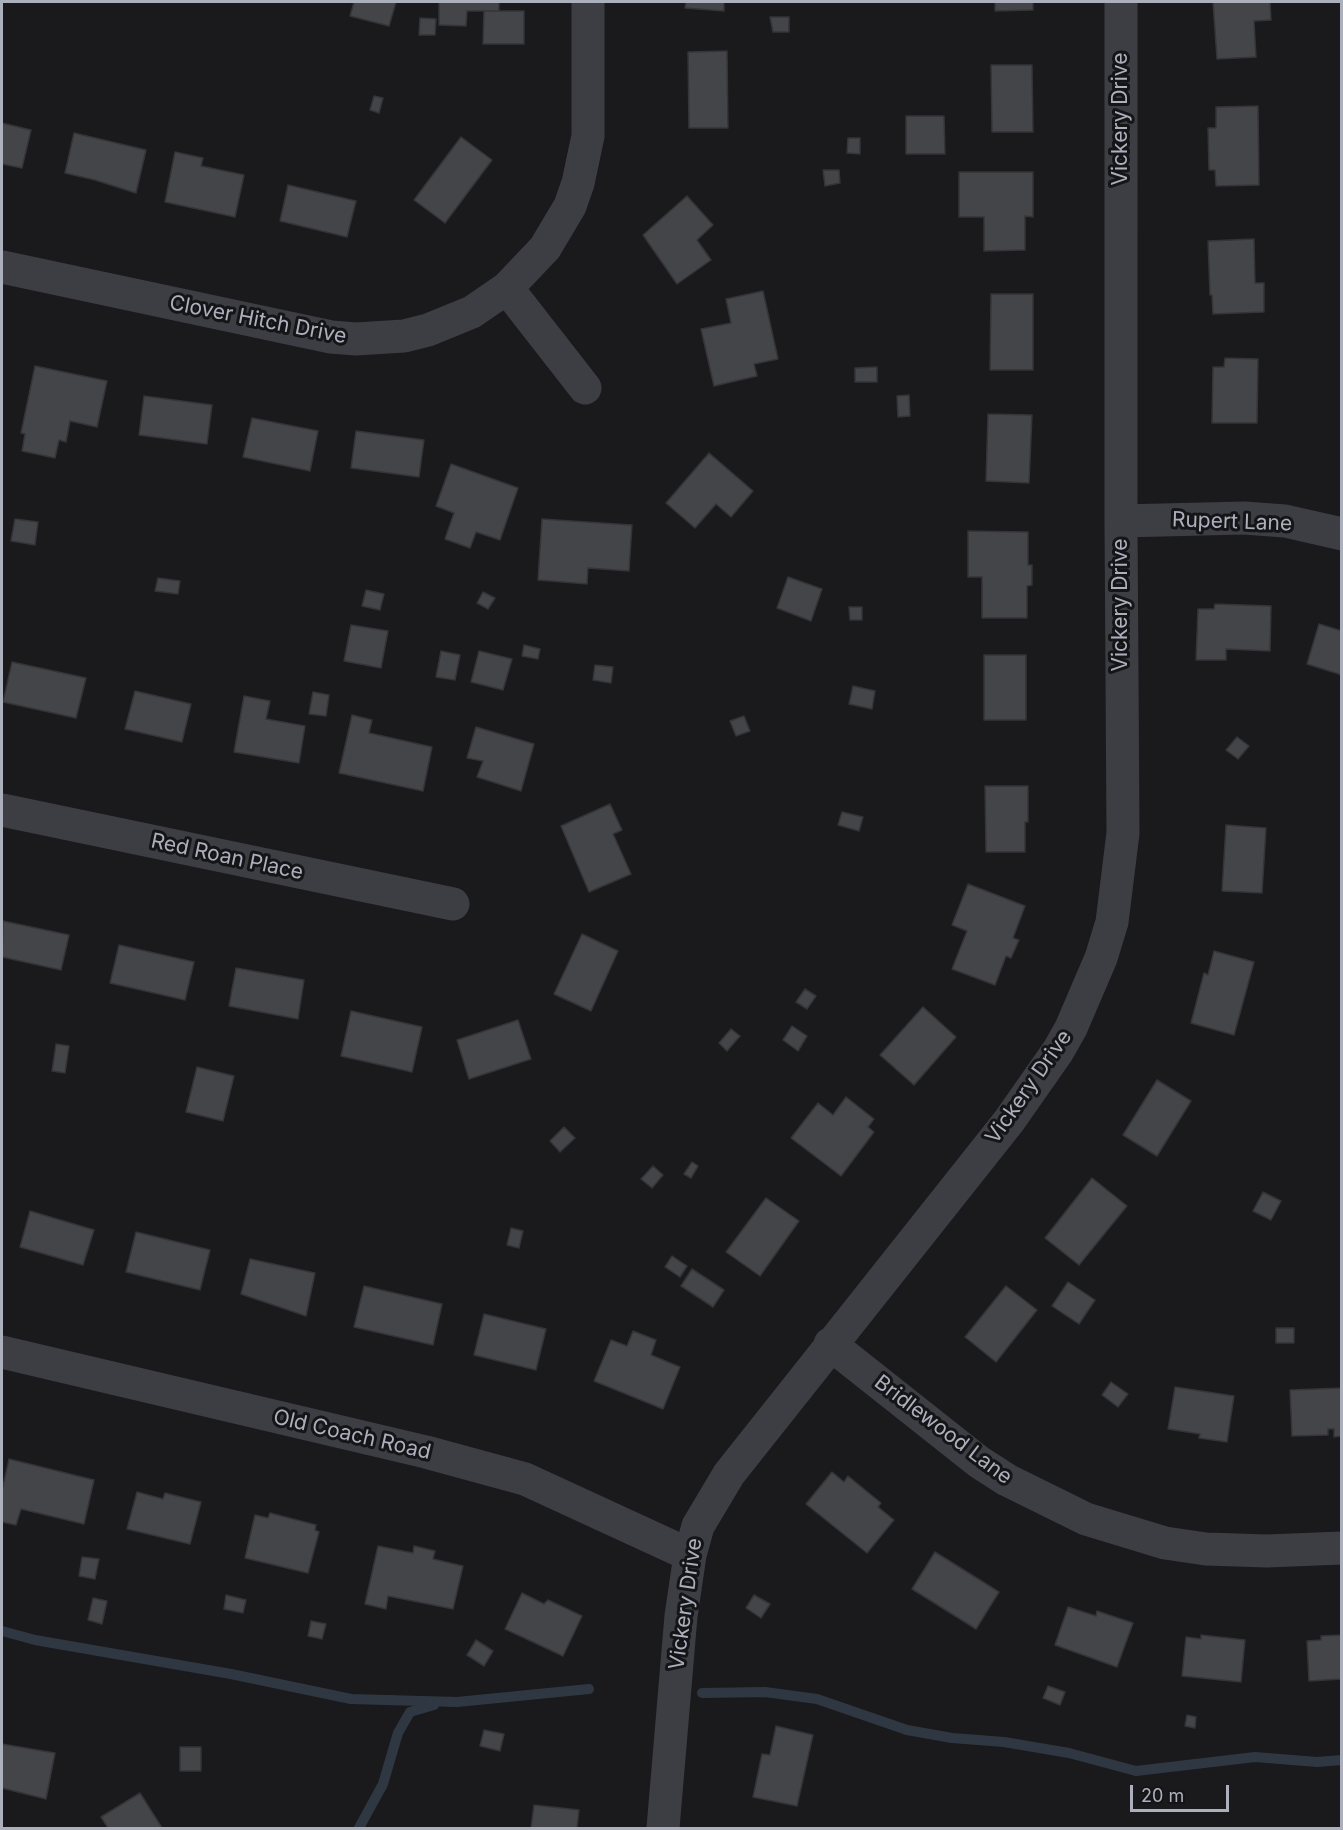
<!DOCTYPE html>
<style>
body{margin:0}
#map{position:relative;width:1343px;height:1830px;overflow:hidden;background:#1a1a1c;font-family:Inter,sans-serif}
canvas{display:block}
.frame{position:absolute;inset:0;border:3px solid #acb0bd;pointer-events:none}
.scale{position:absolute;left:1130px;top:1785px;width:99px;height:27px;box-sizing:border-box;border:3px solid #acb0bd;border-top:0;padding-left:8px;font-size:18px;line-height:21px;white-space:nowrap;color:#acb0bd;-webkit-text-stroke:4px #151518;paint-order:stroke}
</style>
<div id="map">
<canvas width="1343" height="1830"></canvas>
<div class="frame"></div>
<div class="scale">20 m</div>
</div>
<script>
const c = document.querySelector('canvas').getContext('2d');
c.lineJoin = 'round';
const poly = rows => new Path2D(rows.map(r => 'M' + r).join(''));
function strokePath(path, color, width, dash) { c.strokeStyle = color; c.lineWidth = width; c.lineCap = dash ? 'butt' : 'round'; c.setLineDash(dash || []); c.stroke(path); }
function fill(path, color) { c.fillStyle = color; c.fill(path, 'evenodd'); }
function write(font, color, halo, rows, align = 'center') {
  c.font = font + ' Inter,sans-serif'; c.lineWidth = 6; c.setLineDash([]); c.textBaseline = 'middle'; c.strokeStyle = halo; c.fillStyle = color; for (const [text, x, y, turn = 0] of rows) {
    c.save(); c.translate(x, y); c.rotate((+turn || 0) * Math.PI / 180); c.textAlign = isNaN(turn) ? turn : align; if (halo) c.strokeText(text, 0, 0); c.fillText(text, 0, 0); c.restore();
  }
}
const stream = poly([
 [2,1631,35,1640,231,1674,351,1699,457,1702,589,1689],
 [702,1693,765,1692,817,1699,907,1730,952,1738,1004,1742,1069,1753,1136,1771,1255,1757,1317,1762,1342,1760],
 [359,1828,383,1784,398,1733,410,1712,434,1705]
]);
const building = poly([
 [354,2,396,2,389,26,350,16,354,2],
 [439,2,499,2,499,11,467,11,466,26,439,25,439,2],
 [686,2,724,2,724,11,685,8,686,2],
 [995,2,1033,2,1033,10,995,11,995,2],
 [1213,2,1270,2,1271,20,1254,21,1256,57,1217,59,1213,2],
 [484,11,524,11,524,44,483,44,484,11],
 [770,17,789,17,789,32,773,32,770,17],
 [420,18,436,19,435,35,419,35,420,18],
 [727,51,728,128,689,128,688,52,727,51],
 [991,65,1032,65,1033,132,992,132,991,65],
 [374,96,383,98,379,113,370,110,374,96],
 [1258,106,1259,185,1216,186,1215,170,1209,170,1208,128,1216,128,1216,107,1258,106],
 [906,116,944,116,945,154,906,154,906,116],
 [2,123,31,130,22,168,2,164,2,123],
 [74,133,146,150,136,193,95,180,65,173,74,133],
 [461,137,492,160,445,223,414,200,461,137],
 [848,138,860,138,860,154,847,153,848,138],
 [175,152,203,158,201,166,244,175,235,217,165,202,175,152],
 [823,170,839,170,840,183,825,186,823,170],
 [959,172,1033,172,1033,217,1025,216,1025,250,984,251,984,217,959,217,959,172],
 [288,185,356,201,347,237,280,221,288,185],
 [687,196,713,225,697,240,711,260,677,284,643,235,687,196],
 [1254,239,1255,283,1264,283,1264,312,1213,314,1212,295,1210,295,1208,241,1254,239],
 [763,291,778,359,754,364,757,376,714,386,701,329,731,323,726,299,763,291],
 [991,294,1033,294,1033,370,990,370,991,294],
 [1225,358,1258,359,1257,423,1212,423,1213,367,1224,367,1225,358],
 [35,366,107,381,97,427,70,421,66,442,59,440,55,458,22,451,25,434,21,433,35,366],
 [877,367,877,382,855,382,855,368,877,367],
 [909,395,910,416,898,417,897,396,909,395],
 [144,396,212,405,207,444,139,435,144,396],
 [988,414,1032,415,1029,483,986,481,988,414],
 [252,418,318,431,310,471,243,457,252,418],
 [356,431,424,440,419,477,351,468,356,431],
 [709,453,753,491,731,517,716,504,695,528,666,503,709,453],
 [451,464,518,488,500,540,476,532,470,548,445,539,454,513,436,506,451,464],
 [15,519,38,522,35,545,11,541,15,519],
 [542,519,632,525,629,571,588,568,587,584,538,580,542,519],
 [968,531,1028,532,1028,565,1032,565,1032,585,1027,586,1027,618,982,618,982,577,968,577,968,531],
 [788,577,822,589,811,621,777,608,788,577],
 [158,578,180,581,178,594,155,591,158,578],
 [366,590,384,594,380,610,362,606,366,590],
 [483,592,495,598,488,609,477,603,483,592],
 [1215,604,1271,606,1270,651,1226,649,1226,660,1196,660,1198,609,1214,609,1215,604],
 [849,607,862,607,862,620,850,620,849,607],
 [1319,624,1342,631,1342,675,1307,664,1319,624],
 [351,625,388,631,381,668,344,661,351,625],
 [524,645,540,649,538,659,522,656,524,645],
 [441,651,460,655,455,680,436,677,441,651],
 [479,651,512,659,503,690,471,682,479,651],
 [984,655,1026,655,1026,720,984,720,984,655],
 [12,662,86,678,76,718,3,702,12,662],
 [595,665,613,667,611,683,593,680,595,665],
 [853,686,875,691,872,709,849,704,853,686],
 [135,691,191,704,182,742,125,729,135,691],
 [313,692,329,695,326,716,309,714,313,692],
 [244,696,270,701,266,719,305,726,299,763,234,752,244,696],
 [352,715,372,720,369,733,432,747,423,791,339,773,352,715],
 [744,716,750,731,736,736,730,721,744,716],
 [476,727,534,744,521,791,477,777,483,761,467,758,476,727],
 [1237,737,1249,746,1238,759,1226,750,1237,737],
 [985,786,1028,786,1028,822,1025,822,1025,852,986,852,985,786],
 [610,804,622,830,613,834,631,874,589,892,561,826,610,804],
 [842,812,863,817,859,831,838,825,842,812],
 [1226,825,1266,828,1262,893,1222,891,1226,825],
 [968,884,1025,906,1013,938,1019,940,1011,958,1006,956,995,985,952,969,967,931,952,925,968,884],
 [3,921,69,935,61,970,2,957,3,921],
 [582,934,618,951,591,1011,554,994,582,934],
 [119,945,194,962,185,1000,110,983,119,945],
 [1214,951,1254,962,1234,1035,1191,1023,1204,973,1208,975,1214,951],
 [236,968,304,980,298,1019,229,1006,236,968],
 [805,989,816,996,807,1009,796,1002,805,989],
 [923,1007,956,1037,914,1085,880,1055,923,1007],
 [351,1011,422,1027,412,1072,341,1056,351,1011],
 [518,1020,531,1059,469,1079,457,1040,518,1020],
 [792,1026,807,1036,798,1051,783,1040,792,1026],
 [731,1029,740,1036,727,1051,719,1043,731,1029],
 [56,1044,69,1046,65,1073,52,1071,56,1044],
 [197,1067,234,1076,223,1121,186,1112,197,1067],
 [1157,1080,1191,1101,1157,1156,1123,1135,1157,1080],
 [846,1097,874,1119,868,1127,874,1132,841,1176,791,1138,818,1103,833,1115,846,1097],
 [564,1127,575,1138,560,1152,550,1141,564,1127],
 [692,1162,698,1166,691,1178,684,1174,692,1162],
 [653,1166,663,1175,652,1188,641,1179,653,1166],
 [1092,1178,1127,1206,1079,1265,1045,1238,1092,1178],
 [1263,1192,1281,1201,1271,1220,1253,1211,1263,1192],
 [766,1198,799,1221,760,1276,726,1252,766,1198],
 [30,1211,94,1230,83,1265,20,1247,30,1211],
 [511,1228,523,1231,519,1248,507,1245,511,1228],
 [136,1232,210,1250,200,1290,126,1272,136,1232],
 [672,1256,687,1266,680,1277,665,1267,672,1256],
 [250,1259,315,1273,306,1316,241,1294,250,1259],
 [692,1269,724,1290,713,1307,681,1286,692,1269],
 [1068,1282,1095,1300,1079,1324,1052,1306,1068,1282],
 [364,1286,442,1304,433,1345,354,1327,364,1286],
 [1006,1286,1037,1310,996,1362,965,1337,1006,1286],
 [484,1314,546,1329,536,1370,474,1355,484,1314],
 [1276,1328,1294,1328,1294,1343,1276,1343,1276,1328],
 [633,1331,656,1340,651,1355,680,1367,663,1409,594,1381,611,1340,627,1346,633,1331],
 [1111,1382,1128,1394,1118,1407,1102,1395,1111,1382],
 [1175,1387,1234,1396,1227,1442,1199,1438,1200,1434,1168,1429,1175,1387],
 [1342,1388,1342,1436,1334,1437,1334,1429,1328,1429,1328,1435,1292,1436,1290,1390,1342,1388],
 [9,1459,94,1480,84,1524,21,1509,16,1525,2,1522,2,1490,9,1459],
 [832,1472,844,1482,848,1476,881,1503,878,1507,894,1520,867,1553,806,1504,832,1472],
 [137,1492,163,1499,165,1493,201,1502,190,1544,127,1529,137,1492],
 [270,1513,316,1525,315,1530,319,1532,308,1573,245,1558,255,1515,268,1518,270,1513],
 [378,1546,413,1553,414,1546,435,1551,433,1559,463,1566,453,1609,388,1596,386,1609,365,1604,378,1546],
 [935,1552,999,1592,976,1629,912,1589,935,1552],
 [82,1557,99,1559,95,1579,79,1576,82,1557],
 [522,1593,544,1604,548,1600,582,1616,563,1656,505,1629,522,1593],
 [226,1595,246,1600,243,1613,224,1609,226,1595],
 [754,1595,770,1604,761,1618,746,1608,754,1595],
 [93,1598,107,1601,102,1624,88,1620,93,1598],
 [1068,1607,1096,1616,1097,1611,1133,1623,1117,1667,1055,1645,1068,1607],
 [311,1621,326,1624,322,1639,308,1636,311,1621],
 [1201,1635,1245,1640,1241,1682,1182,1676,1186,1637,1201,1639,1201,1635],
 [1342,1635,1342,1679,1309,1681,1307,1641,1321,1640,1321,1636,1342,1635],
 [476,1640,493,1651,484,1666,467,1655,476,1640],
 [1048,1686,1065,1692,1060,1705,1043,1698,1048,1686],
 [1187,1715,1196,1717,1195,1728,1185,1726,1187,1715],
 [776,1726,813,1735,797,1806,753,1797,762,1754,770,1755,776,1726],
 [484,1730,504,1734,500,1751,480,1746,484,1730],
 [2,1744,55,1753,46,1799,2,1788,2,1744],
 [180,1747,201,1747,201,1771,180,1771,180,1747],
 [140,1793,162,1828,108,1828,101,1817,140,1793],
 [534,1805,579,1810,577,1828,531,1828,534,1805]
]);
const minor = poly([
 [2,267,331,337,356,339,404,336,428,330,472,312,507,288,545,248,570,206,578,183,588,136,588,2],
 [507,288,585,388],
 [1121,521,1244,518,1285,521,1342,534],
 [2,810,453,904],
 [830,1344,979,1462,1007,1480,1086,1519,1165,1543,1206,1549,1267,1551,1342,1548],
 [2,1352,426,1452,525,1479,690,1555],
 [663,1828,681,1616,690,1555,698,1526,729,1474,1009,1121,1058,1051,1071,1028,1101,958,1112,922,1123,833,1121,521,1121,2]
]);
const streetNames = [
 ["Vickery Drive",1121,119,-90],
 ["Clover Hitch Drive",258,320,11],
 ["Rupert Lane",1232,522,2],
 ["Vickery Drive",1121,605,-90],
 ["Red Roan Place",227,857,12],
 ["Vickery Drive",1029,1087,-55],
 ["Bridlewood Lane",943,1430,37],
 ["Old Coach Road",352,1435,13],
 ["Vickery Drive",686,1604,-82]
];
strokePath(stream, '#2f3842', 10);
fill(building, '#444549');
strokePath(building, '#343439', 1.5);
strokePath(minor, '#3d3d44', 33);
write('21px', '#acb0bd', '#151518', streetNames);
</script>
